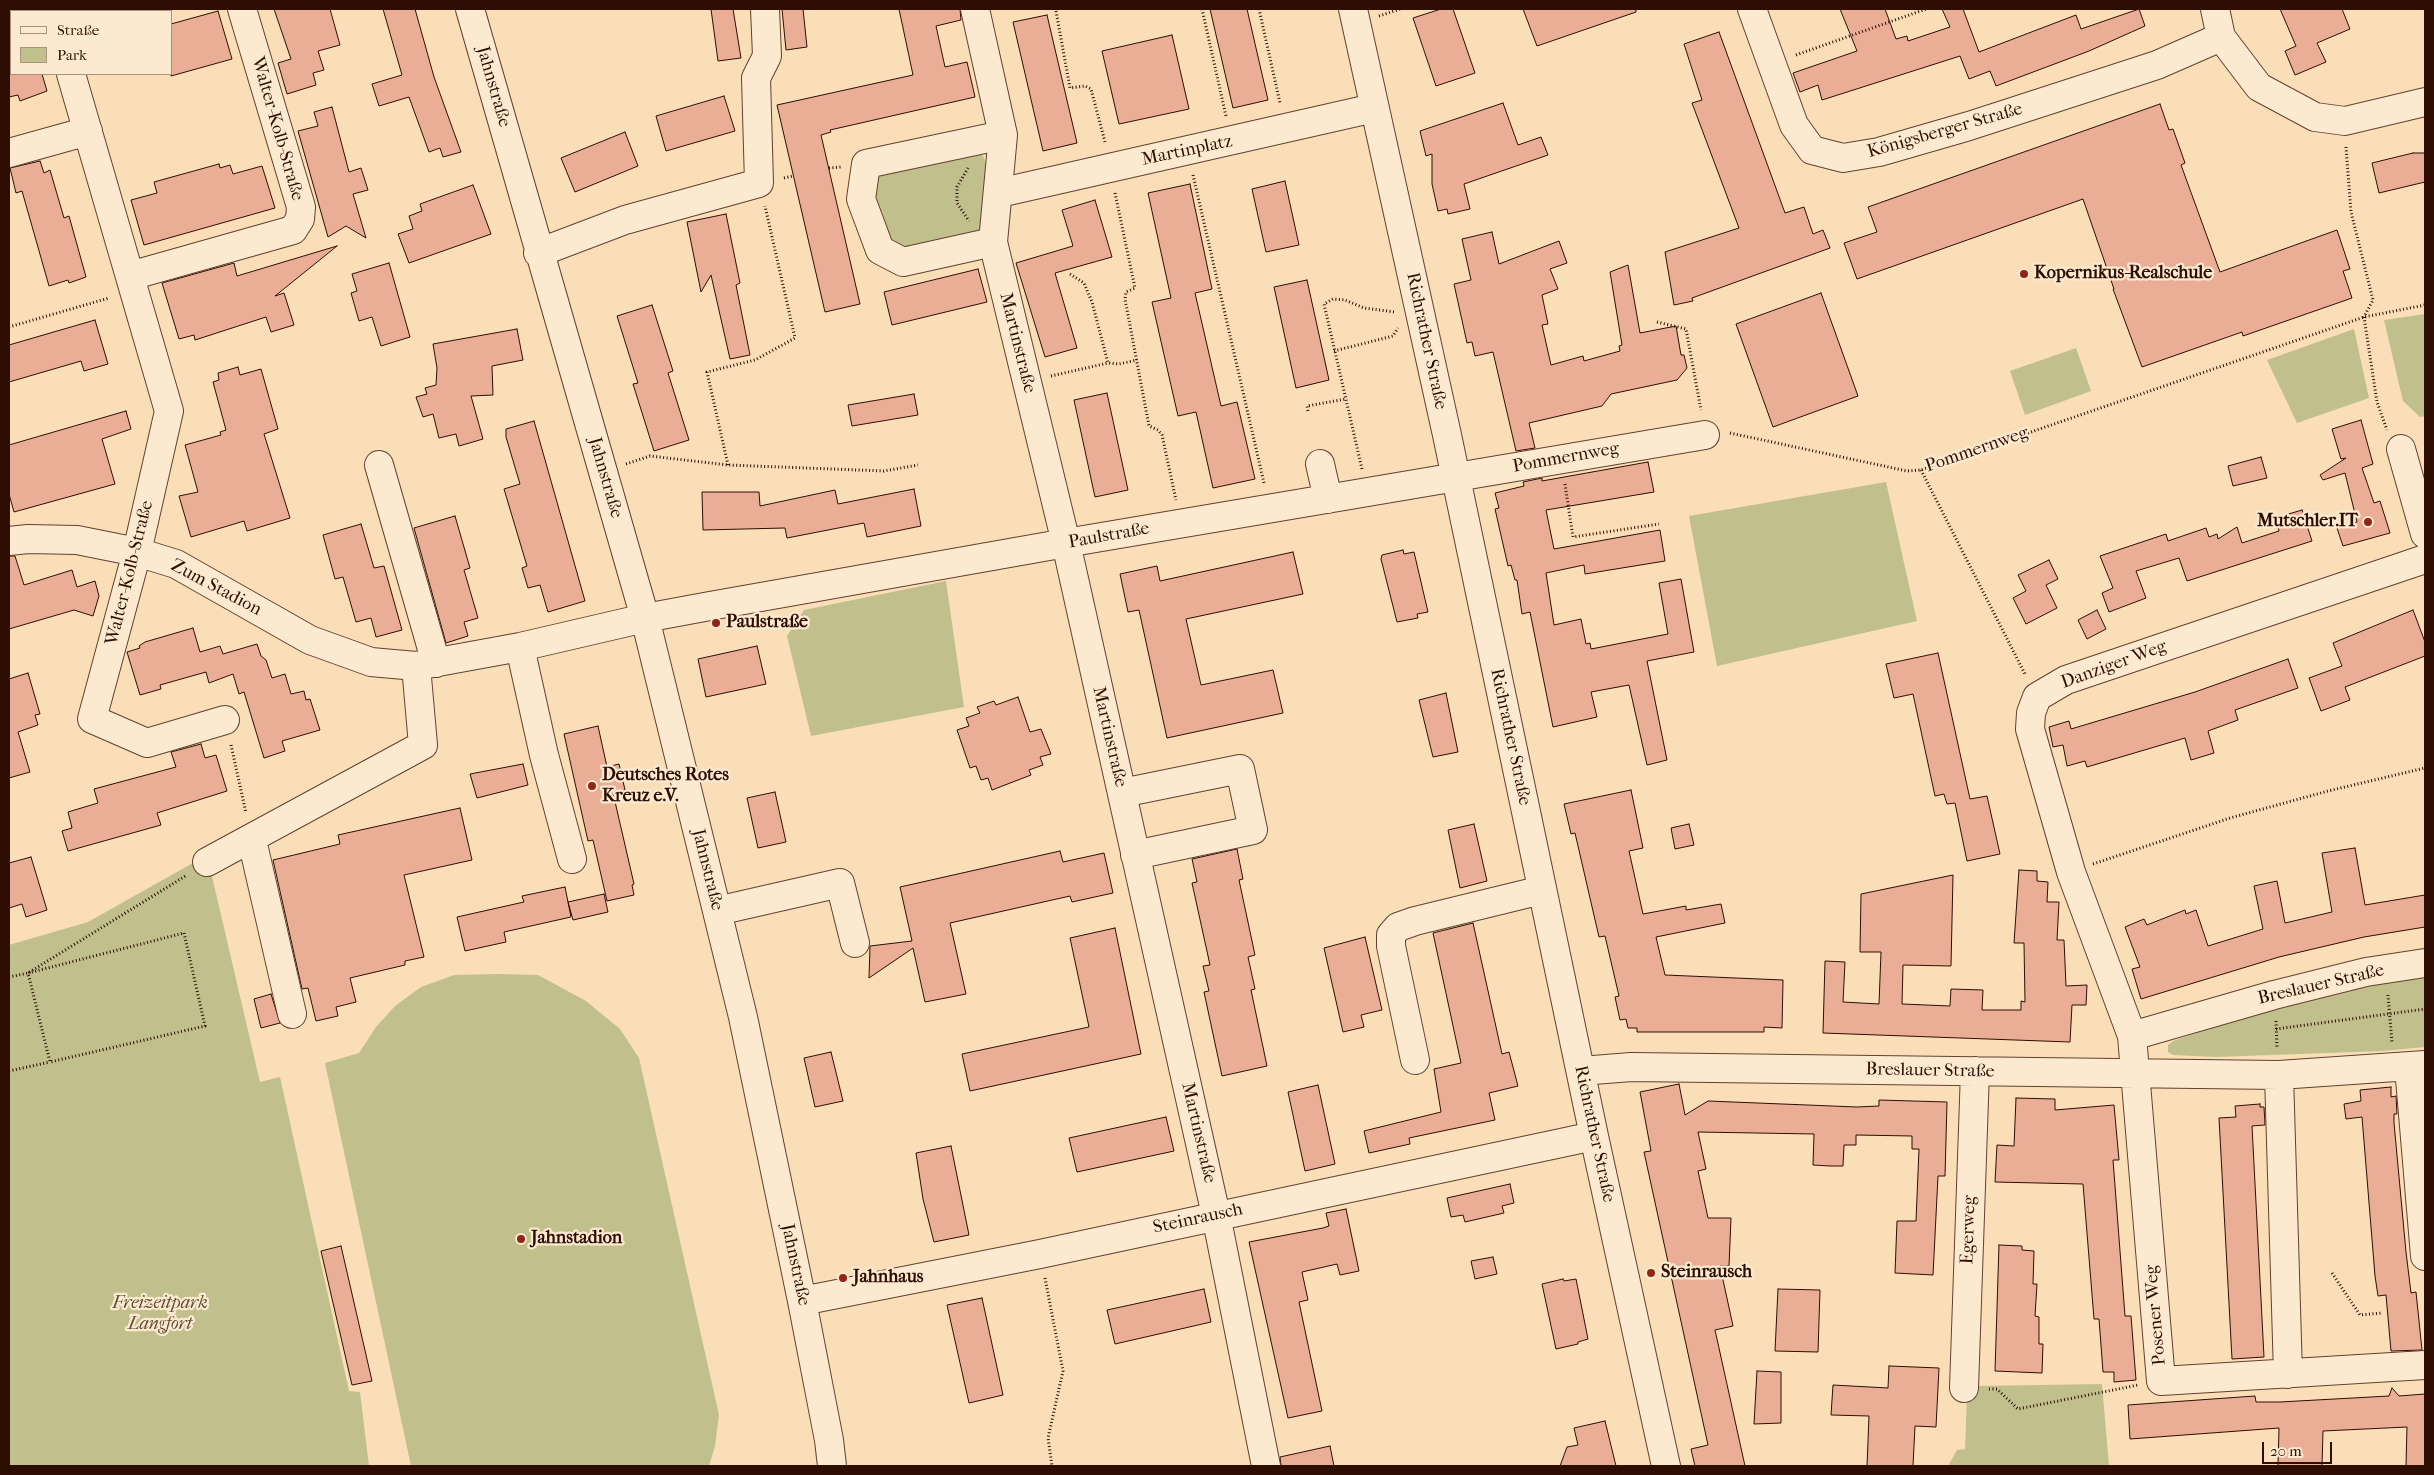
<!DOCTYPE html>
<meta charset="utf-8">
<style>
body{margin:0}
#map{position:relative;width:2434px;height:1475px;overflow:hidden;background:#fadeb7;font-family:"IM FELL French Canon",serif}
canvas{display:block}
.frame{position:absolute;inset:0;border:10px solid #2e0d03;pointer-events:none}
.legend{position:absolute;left:10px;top:10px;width:162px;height:65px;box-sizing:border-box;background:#fcead0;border:1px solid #aa927e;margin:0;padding:6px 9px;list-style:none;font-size:15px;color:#2e0d03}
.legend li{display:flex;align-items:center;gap:10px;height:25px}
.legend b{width:25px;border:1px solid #aa927e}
.scale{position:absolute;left:2262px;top:1442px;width:70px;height:22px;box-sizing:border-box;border:2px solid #2e0d03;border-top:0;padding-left:6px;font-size:15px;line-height:18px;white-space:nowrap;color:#2e0d03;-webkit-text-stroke:4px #fcead0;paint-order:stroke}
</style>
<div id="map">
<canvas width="2434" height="1475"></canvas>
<div class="frame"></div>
<ul class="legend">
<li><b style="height:6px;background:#fcead0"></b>Straße</li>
<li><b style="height:14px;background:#c1c08c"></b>Park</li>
</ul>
<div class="scale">20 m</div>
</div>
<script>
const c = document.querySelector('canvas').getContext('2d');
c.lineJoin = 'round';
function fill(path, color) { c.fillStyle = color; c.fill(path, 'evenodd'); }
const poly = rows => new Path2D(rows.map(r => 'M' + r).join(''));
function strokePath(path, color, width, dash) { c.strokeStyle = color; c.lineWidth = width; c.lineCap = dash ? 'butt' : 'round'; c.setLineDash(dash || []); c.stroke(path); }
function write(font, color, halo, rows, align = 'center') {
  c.font = font + ' "IM FELL French Canon",serif'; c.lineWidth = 4.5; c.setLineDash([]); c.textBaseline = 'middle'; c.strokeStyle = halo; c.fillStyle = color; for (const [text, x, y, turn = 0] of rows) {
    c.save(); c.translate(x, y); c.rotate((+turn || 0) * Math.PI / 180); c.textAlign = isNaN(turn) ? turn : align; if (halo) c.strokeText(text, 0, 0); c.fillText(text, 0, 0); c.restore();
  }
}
const green = poly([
 [977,152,983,156,987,166,986,231,917,251,887,243,871,194,876,179,885,170],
 [2425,314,2425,416,2420,417,2403,401,2384,320],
 [2354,329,2369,398,2297,423,2267,360],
 [2076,348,2091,391,2025,415,2010,371],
 [1886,482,1917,621,1717,666,1689,516],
 [946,581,964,707,811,736,787,636,804,610],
 [207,855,260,1082,280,1077,349,1391,360,1392,369,1466,9,1466,9,945,88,922],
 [2425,973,2425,1047,2383,1051,2216,1057,2173,1055,2168,1052,2168,1045,2173,1041,2295,1000],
 [499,974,538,975,586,1001,620,1029,639,1058,719,1415,715,1446,709,1466,411,1466,325,1063,359,1053,376,1027,395,1006,421,987,454,975],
 [2102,1384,2109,1466,1948,1466,1957,1450,1965,1449,1967,1396,1976,1386]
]);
const building = poly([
 [274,9,330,9,340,45,318,51,324,70,313,73,316,85,287,94,278,63,291,59,274,9],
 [383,9,415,9,434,77,461,152,443,157,440,148,429,152,409,97,379,106,372,84,402,75,383,9],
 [711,9,733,9,741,58,718,61,711,9],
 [782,9,803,9,807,47,786,50,782,9],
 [899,9,960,9,961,20,936,26,945,67,967,62,975,97,830,130,831,132,821,135,860,304,825,312,777,105,913,75,899,9],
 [1210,9,1247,9,1268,100,1233,108,1210,9],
 [1441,9,1453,9,1475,73,1436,86,1413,18,1441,9],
 [1523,9,1636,9,1636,12,1537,46,1523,9],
 [1840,9,1885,9,1896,39,1907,36,1908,41,1950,27,1942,9,1963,9,1979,52,2076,15,2081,29,2139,9,2145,26,2089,51,1996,86,1990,71,1969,79,1960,56,1822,100,1818,85,1800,92,1793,73,1857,51,1840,9],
 [2280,9,2342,9,2350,29,2317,43,2326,62,2295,75,2285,51,2296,46,2280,9],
 [218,11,232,59,171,76,171,24,218,11],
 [1047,15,1077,143,1043,151,1013,22,1047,15],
 [1719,32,1785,213,1804,207,1813,234,1823,230,1830,248,1692,298,1693,301,1674,305,1665,252,1739,228,1692,103,1702,100,1684,44,1719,32],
 [1172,35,1189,109,1119,124,1102,51,1172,35],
 [9,74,42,74,47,91,20,101,18,95,9,97,9,74],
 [724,96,735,131,666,151,656,116,724,96],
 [1503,103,1518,145,1541,137,1548,155,1464,184,1470,209,1448,214,1447,209,1438,211,1432,184,1432,154,1426,156,1420,131,1503,103],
 [2160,104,2169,130,2173,129,2185,163,2181,165,2220,272,2337,230,2350,269,2343,271,2352,298,2243,336,2242,332,2142,367,2113,289,2114,289,2083,199,1857,279,1844,243,1877,232,1868,207,2160,104],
 [332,107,349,172,361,168,368,190,353,194,366,238,346,226,328,237,298,131,318,126,314,112,332,107],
 [625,132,638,166,575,192,561,158,625,132],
 [2413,153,2425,153,2425,182,2379,193,2372,163,2413,153],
 [40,161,44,173,50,170,64,218,69,216,86,277,69,283,68,280,49,286,22,191,16,193,10,168,40,161],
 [219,164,220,168,230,165,233,174,262,166,275,208,144,245,131,200,157,193,154,182,219,164],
 [1285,181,1299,245,1266,252,1252,189,1285,181],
 [1190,184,1212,289,1195,293,1221,406,1237,402,1255,479,1213,488,1196,412,1178,416,1152,302,1171,298,1148,193,1190,184],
 [473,185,491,234,409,263,398,234,413,229,409,216,422,211,420,204,473,185],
 [1095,200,1112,257,1055,273,1077,348,1045,357,1016,263,1073,246,1062,210,1095,200],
 [726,214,740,283,736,285,750,355,730,359,711,275,701,292,687,222,726,214],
 [1492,232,1499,264,1559,241,1567,263,1550,269,1558,289,1542,295,1548,324,1542,325,1551,365,1583,356,1584,361,1620,351,1619,346,1622,345,1610,272,1628,265,1640,333,1676,326,1681,355,1684,355,1687,368,1677,380,1611,394,1602,406,1529,423,1535,448,1516,451,1493,352,1475,356,1472,342,1467,343,1454,284,1471,280,1462,239,1492,232],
 [337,246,275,296,284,293,294,325,271,332,266,317,195,340,194,335,179,339,162,283,234,263,237,276,337,246],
 [389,263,410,337,381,346,372,317,359,321,351,293,357,291,352,274,389,263],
 [978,269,987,302,892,325,884,292,978,269],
 [1307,280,1329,380,1296,388,1274,287,1307,280],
 [1821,293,1858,396,1773,427,1736,324,1821,293],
 [652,305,673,371,668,373,689,440,654,451,633,384,638,383,617,316,652,305],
 [95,320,108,364,84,371,81,361,9,382,9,345,95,320],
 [517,329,523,360,492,366,493,395,471,396,483,439,459,446,456,434,439,438,433,414,423,417,416,397,427,394,425,388,436,385,437,368,433,344,517,329],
 [238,367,240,375,261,369,278,429,264,434,290,518,247,531,244,521,191,537,179,496,198,492,185,445,221,435,220,432,226,430,213,382,219,380,218,373,238,367],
 [1107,393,1128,490,1095,497,1074,400,1107,393],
 [914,394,918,415,852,426,848,405,914,394],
 [126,411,131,429,102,439,115,484,14,512,9,494,9,445,126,411],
 [2361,420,2373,464,2362,468,2374,503,2380,501,2390,533,2343,546,2337,528,2357,522,2345,473,2323,480,2320,475,2346,458,2341,459,2332,429,2361,420],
 [534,421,585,601,548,612,540,585,528,588,522,568,527,566,504,489,520,484,506,437,506,429,534,421],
 [2261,457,2267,478,2233,486,2228,466,2261,457],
 [1648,462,1654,492,1546,510,1554,549,1660,530,1665,561,1585,574,1584,565,1546,573,1554,625,1581,619,1586,644,1590,643,1591,649,1668,634,1659,583,1681,579,1694,652,1647,661,1667,760,1647,765,1629,685,1591,692,1597,717,1553,727,1530,612,1522,614,1517,580,1515,580,1511,565,1508,566,1495,509,1499,508,1495,493,1524,486,1523,482,1542,478,1542,481,1648,462],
 [914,489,921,526,867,537,864,523,787,538,785,528,703,530,702,492,759,492,760,506,835,490,838,504,914,489],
 [2302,510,2312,541,2187,581,2179,558,2136,571,2146,598,2109,612,2102,593,2113,588,2100,556,2166,534,2168,541,2206,528,2209,537,2217,534,2218,539,2237,527,2242,543,2279,531,2275,518,2302,510],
 [455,516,470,568,464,570,478,618,464,622,468,636,446,643,414,528,455,516],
 [361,524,374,568,384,566,402,630,376,637,371,618,356,622,343,577,335,579,323,535,361,524],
 [1403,550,1404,554,1414,552,1428,612,1417,614,1418,618,1397,622,1381,559,1382,555,1403,550],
 [1293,552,1303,594,1186,619,1201,685,1273,670,1283,713,1167,738,1139,610,1128,612,1120,574,1157,566,1160,581,1293,552],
 [9,556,15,556,24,585,72,570,77,587,95,581,99,596,93,616,74,610,9,629,9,556],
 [2049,560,2058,579,2046,585,2057,608,2026,624,2013,598,2026,591,2018,575,2049,560],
 [2097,610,2106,629,2087,639,2078,620,2097,610],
 [2413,610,2425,642,2425,656,2345,687,2350,700,2321,711,2309,678,2342,666,2333,643,2413,610],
 [193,628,200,652,220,646,223,654,257,644,261,656,266,660,272,678,285,674,291,694,304,691,306,700,310,699,320,730,282,741,285,751,264,758,244,692,239,694,233,674,209,683,206,672,160,685,161,689,140,695,127,652,140,648,139,646,145,642,193,628],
 [757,646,766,684,706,697,698,659,757,646],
 [1938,653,1970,799,1987,796,2000,854,1967,861,1955,803,1947,804,1944,794,1935,796,1913,694,1894,698,1886,664,1938,653],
 [2288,659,2298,688,2235,710,2238,720,2208,731,2214,753,2191,760,2185,738,2087,767,2085,761,2067,766,2063,745,2053,747,2049,727,2069,721,2071,729,2195,692,2288,659],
 [28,673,40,714,35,715,38,725,18,732,30,772,9,778,9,679,28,673],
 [1446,693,1458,752,1433,757,1419,700,1446,693],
 [1018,697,1030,732,1041,729,1051,754,1040,757,1043,765,1029,770,1031,775,992,790,988,778,981,780,976,766,970,768,957,730,969,726,966,718,980,713,977,707,994,701,996,705,1018,697],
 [598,726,607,767,619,764,625,790,613,793,634,884,632,885,634,895,607,901,593,840,588,841,564,734,598,726],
 [201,744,205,758,216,755,227,791,157,813,161,825,68,851,62,831,72,828,68,812,98,803,94,789,176,767,171,752,201,744],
 [523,764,528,785,477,798,470,774,523,764],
 [1631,790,1643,848,1629,851,1643,914,1686,906,1686,910,1721,904,1725,923,1656,937,1665,975,1783,980,1782,1028,1764,1027,1764,1032,1637,1032,1637,1028,1628,1028,1626,1019,1620,1020,1615,997,1619,996,1605,936,1599,937,1575,833,1571,834,1564,804,1631,790],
 [775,792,786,842,758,848,747,798,775,792],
 [460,808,472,860,404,875,424,957,405,961,405,965,350,978,356,1002,336,1007,338,1016,316,1021,308,988,302,989,273,860,340,844,338,835,460,808],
 [1474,824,1487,881,1460,888,1448,830,1474,824],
 [1689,824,1694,845,1675,849,1671,828,1689,824],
 [2355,848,2365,905,2425,895,2425,927,2364,937,2279,957,2141,999,2132,969,2140,967,2125,927,2144,919,2147,925,2185,910,2186,914,2196,910,2208,946,2263,929,2254,886,2277,881,2285,923,2332,912,2322,853,2355,848],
 [1237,849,1243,879,1239,880,1255,955,1248,957,1255,989,1251,990,1267,1066,1222,1076,1204,992,1209,991,1203,966,1210,965,1192,883,1197,882,1192,859,1237,849],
 [1060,851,1063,862,1104,853,1113,893,1072,902,1070,896,950,923,966,994,925,1002,913,948,869,978,870,946,912,941,900,887,1060,851],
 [31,857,47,910,26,917,22,904,9,908,9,863,31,857],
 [2019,870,2037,871,2037,881,2048,882,2047,902,2059,902,2057,940,2064,940,2066,986,2087,985,2086,1005,2072,1005,2070,1042,1823,1033,1825,961,1845,962,1843,1002,1879,1004,1881,952,1860,952,1861,894,1953,875,1951,966,1903,965,1902,1004,1950,1006,1951,989,1983,990,1982,1010,2021,1010,2021,1001,2025,1002,2024,943,2014,943,2019,870],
 [565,887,571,917,504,932,506,942,465,951,457,917,524,902,522,896,565,887],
 [604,894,608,912,573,920,568,902,604,894],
 [1473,923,1502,1054,1509,1052,1518,1086,1489,1093,1495,1120,1409,1138,1410,1144,1369,1153,1364,1131,1441,1112,1434,1069,1461,1063,1433,933,1473,923],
 [1115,928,1141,1054,970,1091,962,1054,1089,1027,1070,938,1115,928],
 [1365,937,1382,1010,1361,1015,1364,1027,1343,1032,1324,948,1365,937],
 [271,994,280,1023,261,1028,254,999,271,994],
 [831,1052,843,1101,815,1107,804,1058,831,1052],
 [1679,1084,1685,1115,1708,1101,1857,1107,1879,1106,1879,1100,1947,1102,1945,1176,1938,1176,1933,1275,1895,1273,1897,1221,1916,1221,1919,1149,1912,1149,1912,1136,1856,1135,1856,1145,1844,1145,1843,1166,1830,1166,1813,1165,1814,1134,1698,1132,1706,1169,1698,1171,1708,1218,1731,1218,1729,1266,1720,1266,1733,1326,1715,1330,1745,1466,1695,1466,1691,1449,1708,1445,1644,1152,1651,1151,1640,1092,1679,1084],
 [1318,1085,1335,1164,1305,1171,1288,1092,1318,1085],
 [2391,1087,2391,1097,2396,1096,2397,1114,2394,1114,2394,1123,2406,1252,2411,1293,2416,1292,2422,1350,2391,1351,2386,1295,2378,1296,2375,1276,2362,1117,2346,1119,2344,1104,2361,1101,2360,1090,2391,1087],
 [2016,1098,2055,1099,2055,1110,2114,1105,2119,1160,2113,1160,2125,1316,2131,1316,2136,1380,2114,1382,2114,1372,2103,1372,2099,1319,2094,1319,2083,1184,1995,1182,1997,1145,2014,1146,2016,1098],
 [2260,1104,2260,1107,2264,1107,2265,1125,2252,1126,2264,1357,2232,1359,2219,1118,2236,1117,2235,1106,2260,1104],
 [1166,1117,1174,1151,1077,1172,1069,1138,1166,1117],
 [951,1146,969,1235,934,1242,923,1199,916,1153,951,1146],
 [1510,1184,1514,1203,1502,1206,1504,1213,1465,1222,1463,1215,1451,1217,1447,1198,1510,1184],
 [1346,1209,1359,1271,1340,1275,1337,1264,1302,1272,1308,1300,1299,1302,1322,1411,1288,1418,1249,1242,1323,1228,1329,1226,1326,1213,1346,1209],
 [1999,1245,2022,1246,2022,1250,2034,1251,2033,1284,2037,1284,2035,1316,2039,1317,2039,1344,2043,1344,2042,1373,1995,1371,1999,1245],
 [341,1246,372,1381,352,1385,321,1251,341,1246],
 [1493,1257,1497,1274,1475,1279,1471,1261,1493,1257],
 [1563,1279,1564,1281,1576,1279,1588,1339,1578,1342,1578,1344,1556,1349,1542,1284,1563,1279],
 [1204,1289,1211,1322,1115,1344,1107,1310,1204,1289],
 [1778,1289,1820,1290,1818,1352,1775,1351,1778,1289],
 [982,1298,1003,1395,969,1403,947,1305,982,1298],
 [1889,1366,1939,1368,1936,1427,1915,1426,1913,1466,1867,1466,1869,1416,1831,1415,1833,1385,1888,1388,1889,1366],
 [1757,1371,1781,1372,1781,1423,1754,1424,1757,1371],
 [2392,1388,2399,1396,2425,1394,2425,1466,2406,1466,2407,1427,2323,1431,2322,1466,2278,1466,2279,1428,2130,1439,2128,1405,2255,1396,2256,1402,2280,1402,2389,1396,2392,1388],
 [1605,1421,1616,1466,1560,1466,1567,1447,1578,1445,1574,1428,1605,1421],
 [1330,1446,1334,1466,1281,1466,1280,1457,1330,1446]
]);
const path = poly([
 [1202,9,1226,116],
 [1259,9,1280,103],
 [1056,11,1070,88,1085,86,1091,89,1105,142],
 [1379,16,1400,9],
 [9,45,11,44],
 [1796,55,1926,9],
 [2346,147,2351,212,2373,300,2364,317,2377,402,2387,430],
 [829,168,841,167],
 [968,168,957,187,957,203,969,221],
 [1193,175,1264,483],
 [784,178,793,176],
 [1115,193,1135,288,1126,292,1125,299,1149,426,1158,430,1162,435,1176,500],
 [1070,274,1084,283,1092,302,1108,363,1119,364,1137,360],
 [1657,322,1686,329,1701,410],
 [9,327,109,298],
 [1334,351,1393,336,1398,328],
 [1051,376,1108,363],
 [1308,411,1307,406,1346,399],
 [1730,433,1907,471,1921,470,2364,317,2425,305],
 [626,464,650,456,728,465,884,471,918,465],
 [728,465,707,372,755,360,795,338,765,206],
 [1362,469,1324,304,1333,299,1345,300,1364,308,1395,312],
 [1921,470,2025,674],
 [1565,484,1573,537,1659,524],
 [231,745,246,813],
 [2093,864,2230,818,2328,791,2425,768],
 [184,933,205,1026,50,1062,28,973,184,933],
 [9,977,28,973,187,875],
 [2388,995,2392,1043],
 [2276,1021,2277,1049],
 [2276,1029,2425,1009],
 [9,1071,50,1062],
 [2332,1273,2360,1315,2382,1313],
 [1045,1278,1063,1371,1048,1438,1052,1466],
 [1989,1389,1997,1389,2018,1409,2138,1385]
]);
const minor = poly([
 [52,9,53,11],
 [470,9,645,618,743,1017,802,1301,829,1440,832,1466],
 [975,9,1003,135,993,242,1066,543,1216,1215,1266,1466],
 [1353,9,1447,435,1594,1136,1666,1466],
 [1752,9,1794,125,1812,150,1843,158,1879,152,1969,126,2157,65,2221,37],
 [2215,9,2221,37,2259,87,2315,117,2345,121,2425,102],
 [111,11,120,9],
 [71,74,169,411,137,552,92,719,147,743,225,720],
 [9,153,88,131],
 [999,193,1374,108],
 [993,242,903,262,880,250,861,199,866,164,1003,135],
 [538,253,625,220,759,183,756,78,767,56,765,9],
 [130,276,293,230,300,219,301,207,242,9],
 [2401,449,2425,534],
 [1320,464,1328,499],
 [379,465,436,663],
 [9,541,28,539,77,540,137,552,176,564,310,640,371,662,416,666,520,647,645,618,710,606,1066,543,1705,435],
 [2425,559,2066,680,2037,697,2031,713,2030,729,2071,872,2132,1036,2161,1381,2425,1365],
 [520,647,544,755,572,859],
 [1122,793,1240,769,1253,830,1135,855],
 [252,840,292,1014],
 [207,862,423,745,416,666],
 [717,911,840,883,855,943],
 [2132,1036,2274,995,2366,972,2425,963],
 [1415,1060,1391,946,1391,935,1398,927,1415,921,1542,890],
 [2409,1067,2425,1256],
 [1581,1071,1631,1067,2279,1075,2425,1065],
 [2279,1075,2288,1374],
 [802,1301,1040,1254,1594,1136],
 [1964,1388,1975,1071]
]);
const markers = [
 [2024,274,5,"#8f2418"],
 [2368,522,5,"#8f2418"],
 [716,623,5,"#8f2418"],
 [592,786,5,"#8f2418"],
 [521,1239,5,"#8f2418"],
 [1651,1273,5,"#8f2418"],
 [843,1278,5,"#8f2418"]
];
const streetNames = [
 ["Jahnstraße",493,87,74],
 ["Walter-Kolb-Straße",277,129,74],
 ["Königsberger Straße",1945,131,-16],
 ["Martinplatz",1187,151,-12],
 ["Richrather Straße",1426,341,78],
 ["Martinstraße",1017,343,76],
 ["Pommernweg",1977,450,-19],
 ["Pommernweg",1566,458,-10],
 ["Jahnstraße",605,478,74],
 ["Paulstraße",1109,536,-10],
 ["Walter-Kolb-Straße",130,573,-76],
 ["Zum Stadion",216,588,28],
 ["Danziger Weg",2114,665,-20],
 ["Martinstraße",1109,737,77],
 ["Richrather Straße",1510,737,78],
 ["Jahnstraße",707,870,76],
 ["Breslauer Straße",2321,985,-13],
 ["Breslauer Straße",1930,1071,1],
 ["Martinstraße",1198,1133,77],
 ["Richrather Straße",1594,1134,78],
 ["Steinrausch",1198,1219,-12],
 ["Egerweg",1969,1230,-88],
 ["Jahnstraße",795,1265,78],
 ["Posener Weg",2156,1315,-95]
];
const poiNames = [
 ["Kopernikus-Realschule",2034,274],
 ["Mutschler.IT",2358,522,"right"],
 ["Paulstraße",726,623],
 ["Deutsches Rotes",602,776],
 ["Kreuz e.V.",602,797],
 ["Jahnstadion",531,1239],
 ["Steinrausch",1661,1273],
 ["Jahnhaus",853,1278]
];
const parkNames = [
 ["Freizeitpark",160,1304],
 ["Langfort",160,1325]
];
fill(green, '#c1c08c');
fill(building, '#eaae97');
strokePath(building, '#2e0d03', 1);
strokePath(minor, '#614130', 30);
strokePath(path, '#2e0d03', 3, [1, 2.5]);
strokePath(minor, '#fcead0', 28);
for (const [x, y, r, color] of markers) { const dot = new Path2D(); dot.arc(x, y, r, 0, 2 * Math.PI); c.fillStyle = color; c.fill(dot); strokePath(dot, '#fcead0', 2); }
write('18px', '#2e0d03', '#fcead0', streetNames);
write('bold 18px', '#2e0d03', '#fcead0', poiNames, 'left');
write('italic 18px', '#614c33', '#fcead0', parkNames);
</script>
